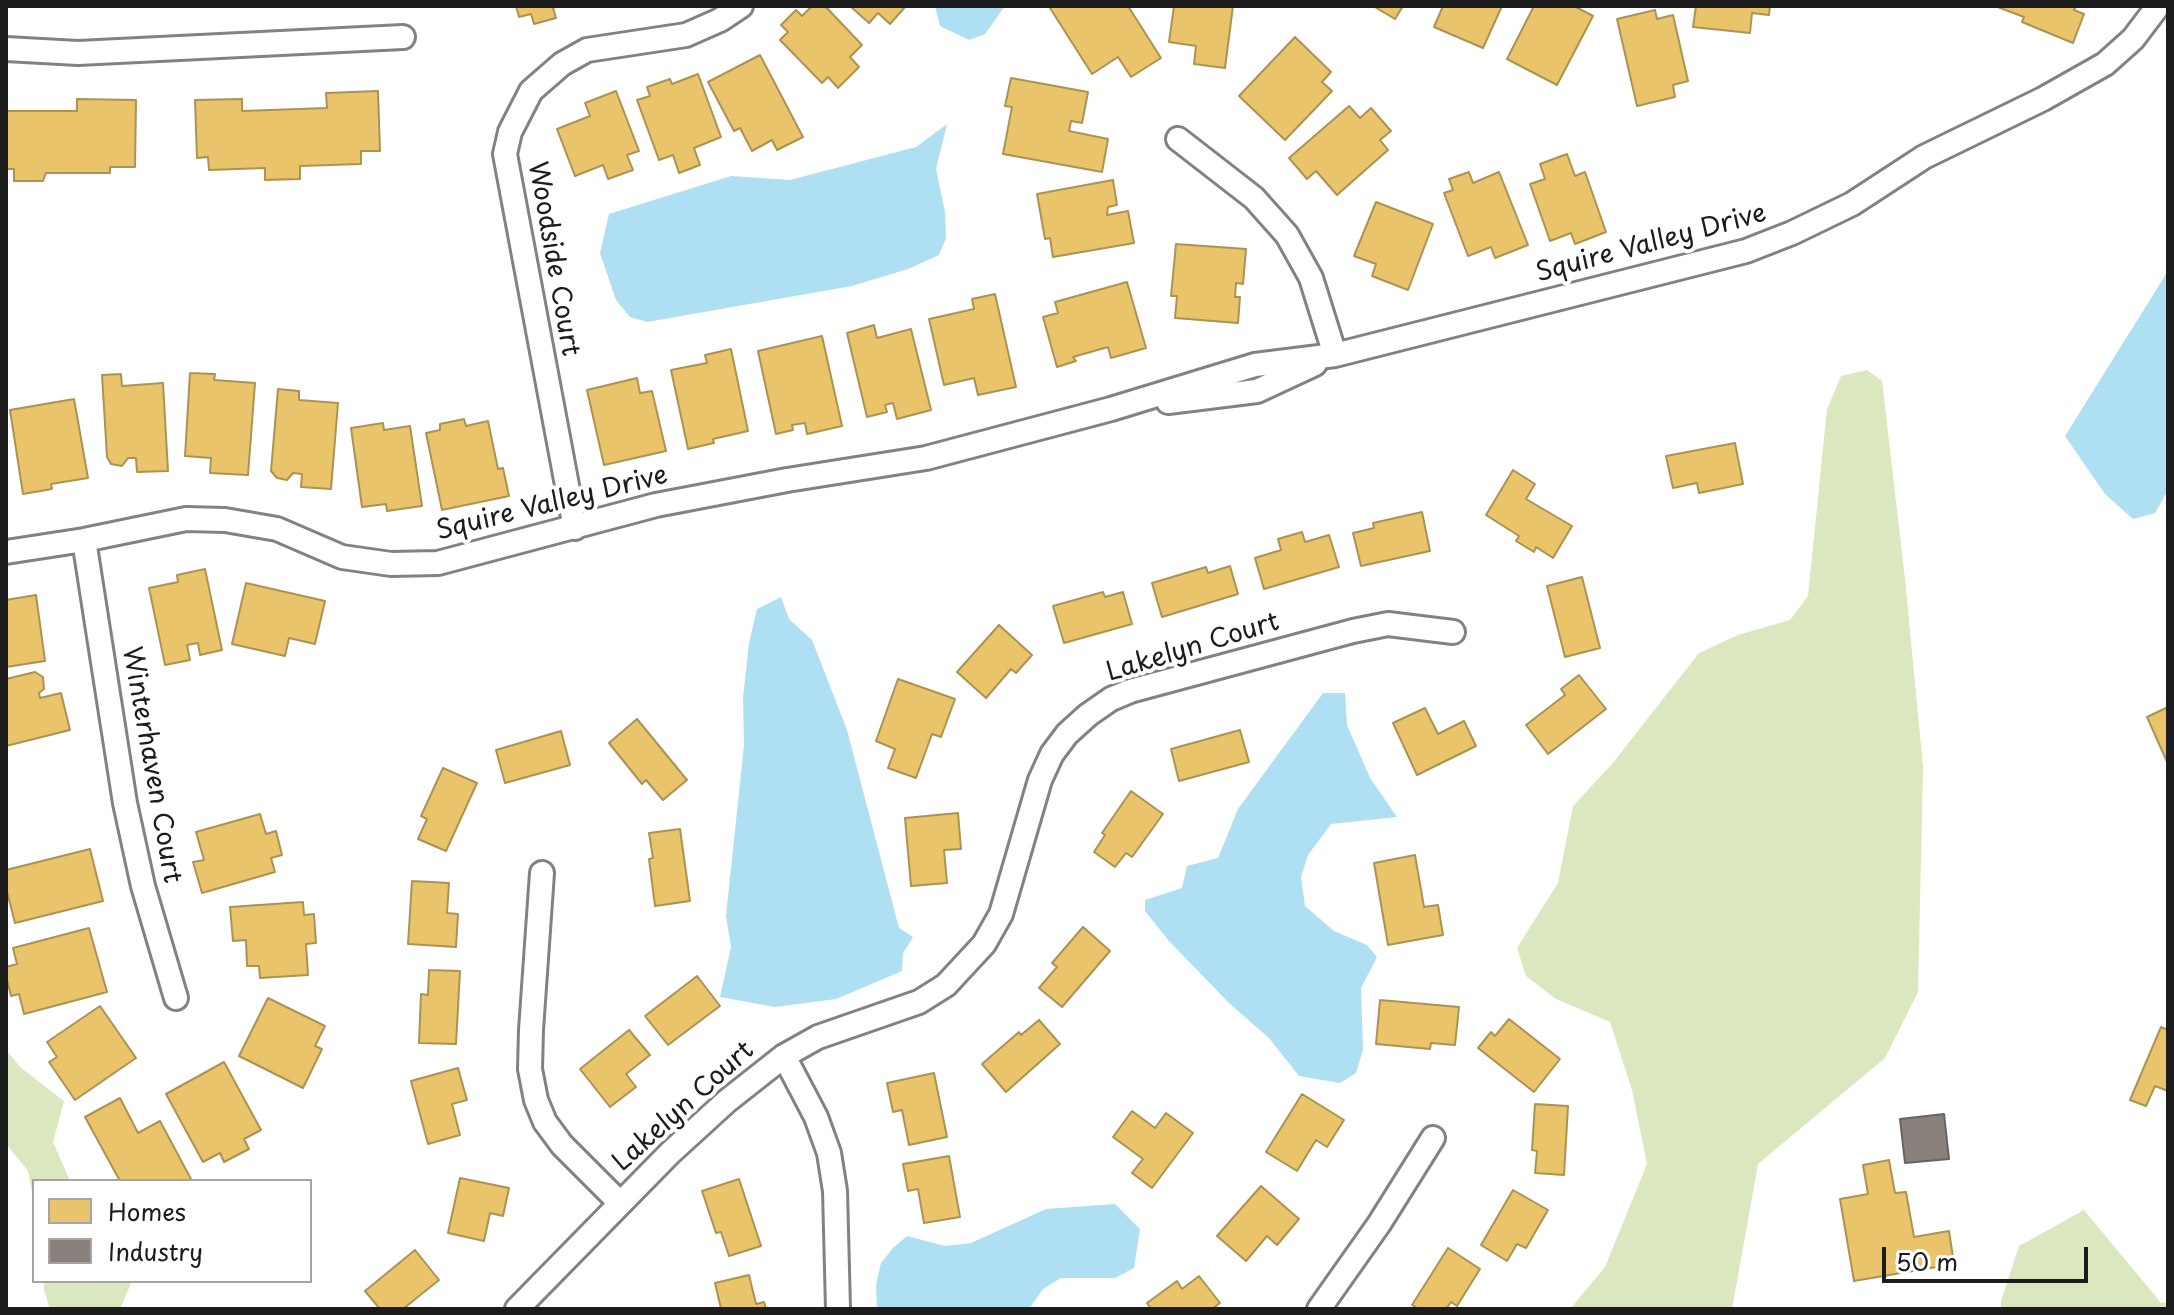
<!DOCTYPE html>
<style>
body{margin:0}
#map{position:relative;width:2174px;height:1315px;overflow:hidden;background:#fff;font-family:"Playpen Sans",sans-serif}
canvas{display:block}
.frame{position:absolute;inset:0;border:8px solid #1c1c1c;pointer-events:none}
.legend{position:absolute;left:32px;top:1179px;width:280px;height:104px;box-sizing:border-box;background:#fff;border:2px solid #a4a4a4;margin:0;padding:10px 14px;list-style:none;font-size:24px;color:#1c1c1c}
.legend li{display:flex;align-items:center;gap:16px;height:40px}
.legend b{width:40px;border:2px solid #a4a4a4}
.scale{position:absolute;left:1882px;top:1247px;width:206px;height:36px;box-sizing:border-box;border:4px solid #1c1c1c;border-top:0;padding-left:10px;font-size:24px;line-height:28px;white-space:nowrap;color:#1c1c1c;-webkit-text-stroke:6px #fff;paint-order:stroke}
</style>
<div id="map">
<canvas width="2174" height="1315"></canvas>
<div class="frame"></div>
<ul class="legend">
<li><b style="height:22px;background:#e9c46a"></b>Homes</li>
<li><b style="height:22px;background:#8a817c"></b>Industry</li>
</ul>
<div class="scale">50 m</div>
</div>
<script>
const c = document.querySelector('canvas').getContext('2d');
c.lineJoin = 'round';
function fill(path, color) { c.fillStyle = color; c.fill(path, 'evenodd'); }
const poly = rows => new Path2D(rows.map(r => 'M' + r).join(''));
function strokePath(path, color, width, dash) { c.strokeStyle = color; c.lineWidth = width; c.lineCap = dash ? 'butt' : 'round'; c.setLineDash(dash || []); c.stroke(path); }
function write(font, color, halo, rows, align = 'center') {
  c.font = font + ' "Playpen Sans",sans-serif'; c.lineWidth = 8; c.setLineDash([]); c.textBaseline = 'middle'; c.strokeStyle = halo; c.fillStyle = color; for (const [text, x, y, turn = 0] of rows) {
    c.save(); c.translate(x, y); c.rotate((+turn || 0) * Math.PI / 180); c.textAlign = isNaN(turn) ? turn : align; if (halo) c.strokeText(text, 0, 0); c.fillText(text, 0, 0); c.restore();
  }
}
const green = poly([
 [1867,370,1882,381,1905,579,1923,767,1918,992,1885,1058,1758,1164,1732,1309,1570,1309,1605,1267,1647,1164,1632,1090,1610,1022,1556,999,1526,976,1517,948,1558,883,1573,806,1612,764,1699,653,1738,635,1790,620,1808,596,1827,409,1841,376],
 [6,1050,20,1067,64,1101,53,1142,70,1181,34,1181,34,1202,28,1171,6,1144],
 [2084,1210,2161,1303,2168,1302,2168,1309,2001,1309,2001,1301,2019,1246],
 [44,1281,132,1281,120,1309,50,1309,44,1290]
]);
const water = poly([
 [935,6,1005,6,985,34,969,40,940,26],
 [947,124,936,169,945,212,946,238,939,255,908,269,852,286,647,322,630,317,616,300,600,253,609,214,731,176,790,180,916,147],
 [2168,271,2168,490,2155,513,2133,519,2105,494,2065,436],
 [781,597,789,619,812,640,847,730,899,928,913,937,903,953,902,971,836,999,775,1007,720,997,731,947,726,916,744,745,743,698,749,643,757,609],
 [1323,693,1345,693,1347,725,1370,778,1397,817,1331,824,1308,855,1301,877,1305,906,1334,931,1367,945,1377,957,1361,988,1363,1050,1356,1073,1340,1083,1299,1076,1269,1038,1230,1004,1169,941,1145,911,1145,900,1182,888,1187,866,1218,858,1238,809],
 [1115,1204,1140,1229,1134,1268,1115,1278,1061,1278,1043,1289,1029,1309,877,1309,876,1285,881,1263,893,1248,907,1236,945,1246,971,1243,1046,1209]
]);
const homes = poly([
 [516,6,559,6,553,8,556,18,534,24,531,14,519,17,516,6],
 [812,6,825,6,862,45,850,57,859,67,838,88,828,77,822,83,780,40,788,32,781,25,796,10,802,16,812,6],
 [850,6,906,6,890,24,878,13,869,23,850,6],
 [1054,6,1128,6,1161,58,1131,77,1118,57,1092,74,1050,8,1054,6],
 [1174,6,1233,6,1225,68,1194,64,1196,46,1169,42,1174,6],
 [1373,6,1403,6,1395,19,1373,6],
 [1443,6,1502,6,1483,48,1434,27,1443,6],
 [1534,6,1574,6,1593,16,1557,85,1507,59,1534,6],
 [1696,6,1770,6,1769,15,1752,13,1750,33,1693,27,1696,6],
 [1995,6,2076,6,2074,10,2084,14,2073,43,2022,22,2024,17,1995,6],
 [1655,10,1657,19,1673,15,1688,81,1673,85,1675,97,1637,106,1617,19,1655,10],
 [1295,37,1331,72,1322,82,1332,91,1285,140,1239,96,1295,37],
 [760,55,803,137,777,150,772,140,752,151,740,128,734,131,708,82,760,55],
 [698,74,721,137,694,148,700,165,679,173,673,155,659,160,637,100,650,96,647,87,670,79,672,84,698,74],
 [1011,78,1088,92,1082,123,1071,121,1069,131,1108,139,1102,172,1003,154,1012,107,1005,106,1011,78],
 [378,91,380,151,361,151,361,164,300,166,300,179,265,180,265,168,209,170,208,157,197,158,195,100,242,99,242,111,327,108,326,93,378,91],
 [616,91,639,151,627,155,633,170,608,179,603,165,575,176,557,129,590,116,585,103,616,91],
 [77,99,136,100,135,167,110,167,110,173,46,173,43,181,14,181,14,169,6,169,6,111,77,111,77,99],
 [1349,106,1360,118,1371,108,1391,131,1380,140,1388,150,1337,195,1316,171,1307,179,1289,158,1349,106],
 [1567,154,1575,176,1585,172,1606,232,1575,244,1571,233,1550,241,1530,184,1545,179,1540,164,1567,154],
 [1469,172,1473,183,1499,172,1528,245,1495,258,1491,247,1468,256,1444,193,1453,190,1449,179,1469,172],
 [1113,180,1117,205,1108,207,1107,215,1128,211,1134,243,1053,257,1050,238,1045,239,1037,194,1113,180],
 [1376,202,1433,224,1408,290,1372,276,1376,264,1354,256,1376,202],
 [1176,244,1246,249,1243,284,1236,283,1235,297,1240,297,1238,323,1175,318,1177,296,1171,296,1176,244],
 [1127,282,1146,348,1111,358,1108,347,1073,357,1076,361,1057,367,1043,317,1058,313,1055,302,1127,282],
 [995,294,1016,387,978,395,974,378,944,385,929,319,974,309,972,299,995,294],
 [874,325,877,338,911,329,931,410,897,419,893,403,885,405,887,412,867,417,847,333,874,325],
 [822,336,842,426,807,434,805,423,792,425,793,430,776,434,758,351,822,336],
 [731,349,748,431,713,439,714,443,688,449,671,370,707,363,705,355,731,349],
 [190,373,215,374,214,380,255,383,248,475,210,473,211,458,185,456,190,373],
 [121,374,122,386,163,383,168,471,137,472,136,458,128,458,122,466,111,464,107,457,102,375,121,374],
 [637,378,640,393,652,391,666,451,604,465,587,390,637,378],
 [278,389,299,391,299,400,338,403,331,489,301,487,302,474,293,473,287,480,277,478,271,471,278,389],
 [74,399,88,478,51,484,52,489,23,494,10,410,74,399],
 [464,419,466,426,488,421,498,469,503,468,509,496,442,510,426,433,440,430,440,424,464,419],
 [383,423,384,430,410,426,422,506,387,511,386,504,362,507,351,428,383,423],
 [1735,443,1743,484,1699,493,1697,483,1673,488,1666,456,1735,443],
 [1513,470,1535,484,1526,499,1572,526,1553,558,1536,547,1534,552,1516,541,1519,536,1486,515,1513,470],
 [1422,512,1430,551,1361,566,1353,533,1374,528,1373,523,1422,512],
 [1302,532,1305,542,1329,535,1339,567,1264,589,1255,558,1281,550,1278,539,1302,532],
 [1230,566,1238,594,1162,617,1152,583,1206,567,1208,573,1230,566],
 [205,569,222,650,200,655,198,643,187,645,190,660,165,665,149,588,178,582,177,575,205,569],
 [1582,577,1600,648,1565,657,1547,586,1582,577],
 [246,583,325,601,315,644,289,638,285,656,232,644,246,583],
 [1103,592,1105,597,1123,592,1132,624,1064,643,1053,606,1103,592],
 [36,595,45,661,6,667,6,600,36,595],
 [999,625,1032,655,1016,673,1011,669,986,698,957,672,999,625],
 [35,672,43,677,44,689,39,693,40,698,61,693,70,730,6,746,6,679,35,672],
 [1579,675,1606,709,1548,754,1526,725,1565,695,1561,689,1579,675],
 [898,679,955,699,941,737,932,734,916,778,888,768,895,749,876,741,898,679],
 [2168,707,2168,764,2147,717,2168,707],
 [1425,708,1438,734,1464,721,1476,746,1417,775,1393,723,1425,708],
 [637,719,687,780,663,800,646,780,642,784,609,743,637,719],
 [1240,730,1249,762,1179,781,1171,749,1240,730],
 [561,731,570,765,505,783,496,750,561,731],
 [443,768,477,783,446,851,418,839,427,819,421,816,443,768],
 [1131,791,1163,814,1132,857,1126,853,1115,867,1094,852,1105,835,1102,833,1131,791],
 [958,813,961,849,944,850,947,883,911,886,905,818,958,813],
 [260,814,266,834,276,831,282,855,271,858,275,872,202,893,193,862,204,860,196,832,260,814],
 [680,829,690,901,655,906,649,859,653,858,649,833,680,829],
 [90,849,103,901,15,923,6,888,6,870,90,849],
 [1415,855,1424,907,1438,905,1443,935,1388,945,1374,863,1415,855],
 [412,881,449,883,447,913,458,914,456,947,408,944,412,881],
 [303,902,304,915,314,914,316,943,306,944,308,975,260,978,259,966,247,966,246,940,233,941,230,907,303,902],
 [1083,927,1110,951,1062,1007,1039,988,1057,967,1052,963,1083,927],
 [89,928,107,992,24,1014,19,994,11,996,6,976,6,967,17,964,13,948,89,928],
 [429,970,460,971,456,1044,419,1043,421,994,428,995,429,970],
 [697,976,720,1006,668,1045,645,1016,697,976],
 [268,998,325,1026,315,1046,322,1049,303,1088,239,1056,268,998],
 [1380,1000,1459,1007,1455,1045,1431,1043,1430,1049,1376,1044,1380,1000],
 [100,1006,136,1058,75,1100,49,1062,57,1057,47,1042,100,1006],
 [1509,1019,1560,1059,1534,1092,1478,1048,1491,1032,1495,1036,1509,1019],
 [1039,1020,1060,1044,1006,1092,982,1064,1019,1032,1021,1035,1039,1020],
 [2161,1027,2168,1030,2168,1091,2155,1086,2146,1106,2130,1100,2161,1027],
 [629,1030,650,1055,626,1074,636,1087,610,1107,580,1069,629,1030],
 [224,1062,261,1130,244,1139,249,1149,224,1162,220,1153,203,1162,166,1094,224,1062],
 [458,1068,467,1100,452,1104,460,1135,428,1144,411,1081,458,1068],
 [934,1073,947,1137,909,1145,902,1110,893,1112,887,1083,934,1073],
 [1302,1094,1344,1120,1327,1147,1316,1140,1297,1171,1266,1152,1302,1094],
 [120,1098,138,1133,160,1121,192,1181,120,1181,85,1117,120,1098],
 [1535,1104,1568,1106,1564,1175,1535,1173,1537,1151,1532,1150,1535,1104],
 [1132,1111,1155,1128,1166,1113,1193,1133,1152,1188,1132,1173,1143,1159,1113,1137,1132,1111],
 [949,1156,960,1217,924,1223,918,1189,908,1191,903,1164,949,1156],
 [1889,1160,1895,1193,1906,1192,1914,1237,1949,1231,1954,1264,1854,1281,1840,1199,1868,1194,1863,1165,1889,1160],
 [460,1178,509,1188,503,1216,490,1213,484,1241,448,1233,460,1178],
 [739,1179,761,1246,729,1256,721,1232,716,1233,702,1191,739,1179],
 [1261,1186,1299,1219,1277,1245,1267,1236,1246,1261,1217,1236,1261,1186],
 [1513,1190,1548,1210,1526,1248,1517,1244,1507,1261,1481,1245,1513,1190],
 [1448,1248,1480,1269,1457,1306,1451,1302,1446,1309,1419,1309,1412,1305,1448,1248],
 [415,1250,439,1280,403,1309,380,1309,365,1291,415,1250],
 [749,1275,756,1304,764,1302,766,1309,721,1309,715,1283,749,1275],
 [1199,1276,1220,1303,1212,1309,1151,1309,1147,1303,1177,1281,1182,1289,1199,1276]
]);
const industry = poly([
 [1944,1114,1949,1159,1905,1163,1900,1119,1944,1114]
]);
const street = poly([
 [6,49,78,53,403,37],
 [1178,139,1254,198,1287,235,1311,278,1335,355],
 [1168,402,1257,391,1315,364],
 [575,528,505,154,510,132,531,91,562,64,587,50,686,35,720,20,741,6],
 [84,540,125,803,143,886,176,998],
 [6,552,84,540,186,519,225,520,277,529,342,557,391,564,438,563,656,505,787,480,926,458,1111,409,1255,365,1335,355,1746,251,1792,233,1852,204,1924,157,2043,99,2105,64,2133,39,2158,6],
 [542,873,531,1030,530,1069,536,1100,545,1122,562,1145,620,1203],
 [784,1056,816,1117,829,1153,835,1191,838,1309],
 [517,1309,670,1153,727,1101,784,1056,818,1037,919,1002,946,985,984,944,1001,914,1040,780,1052,754,1067,734,1088,715,1111,699,1130,691,1353,631,1388,624,1453,632],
 [1319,1309,1379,1224,1433,1138]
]);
const streetNames = [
 ["Squire Valley Drive",1651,244,-15],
 ["Woodside Court",553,259,80],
 ["Squire Valley Drive",552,504,-14],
 ["Lakelyn Court",1193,648,-17],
 ["Winterhaven Court",151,765,80],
 ["Lakelyn Court",684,1107,-42]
];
fill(green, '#dbe7be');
fill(water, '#aedff2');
fill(homes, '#e9c46a');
strokePath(homes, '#ac9253', 2);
fill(industry, '#8a817c');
strokePath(industry, '#69635f', 2);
strokePath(street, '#828282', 28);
strokePath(street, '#fff', 22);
write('26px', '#1c1c1c', '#fff', streetNames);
</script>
